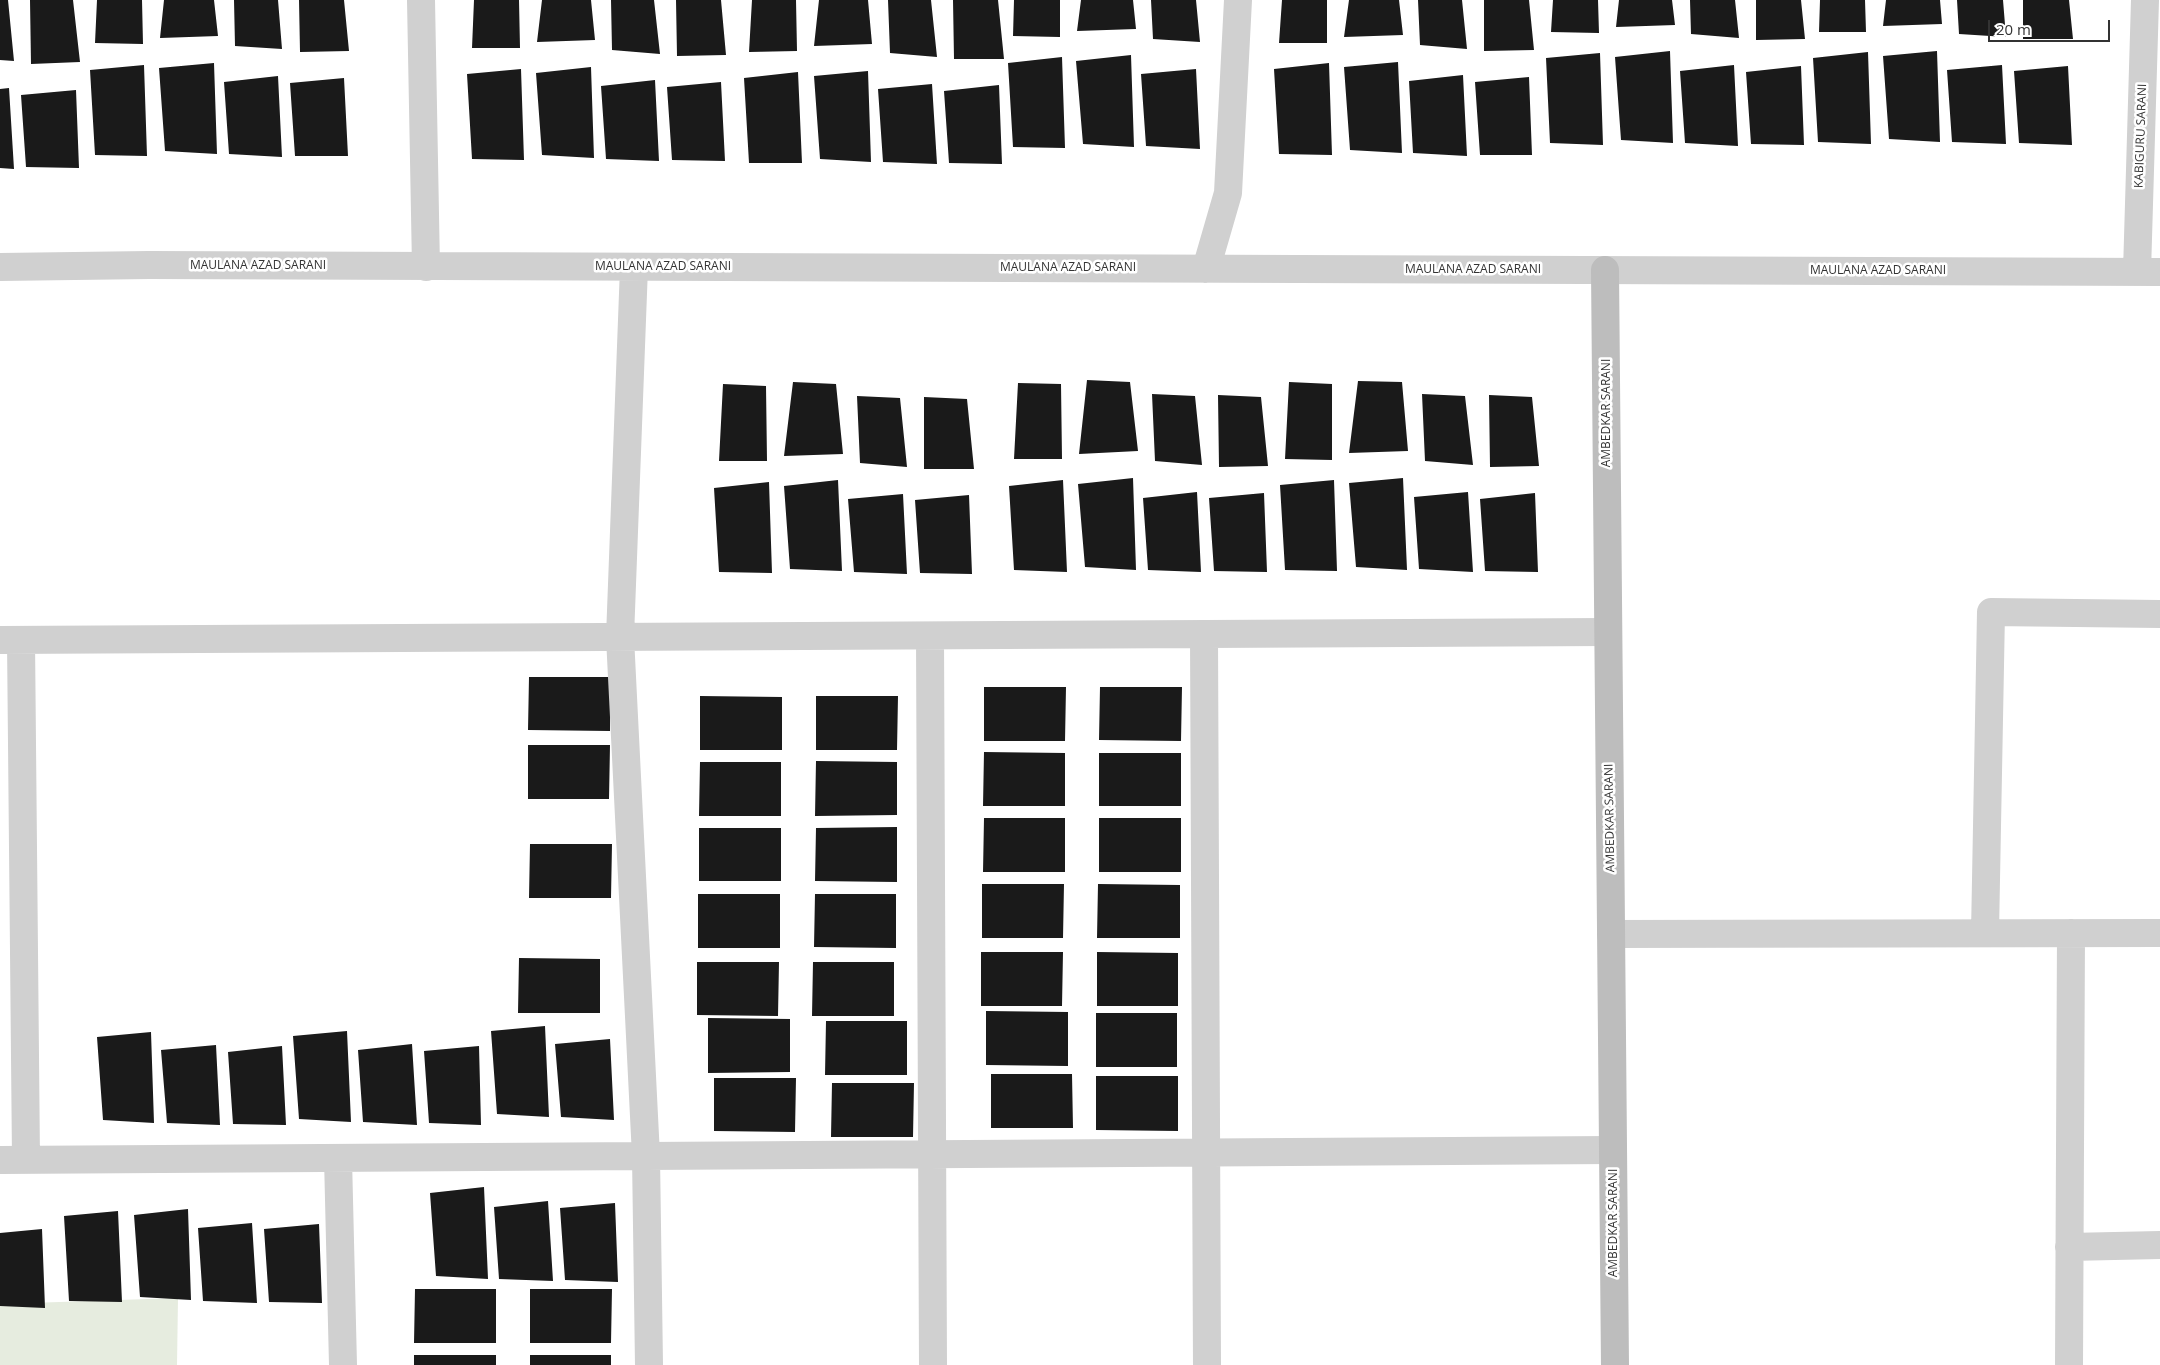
<!DOCTYPE html>
<style>
body{margin:0}
#map{position:relative;width:2160px;height:1365px;overflow:hidden;background:#fff;font-family:"Open Sans",sans-serif}
canvas{display:block}
.scale{position:absolute;left:1988px;top:20px;width:122px;height:22px;box-sizing:border-box;border:2px solid #333;border-top:0;padding-left:6px;font-size:15px;line-height:18px;white-space:nowrap;color:#333;-webkit-text-stroke:4px #fff;paint-order:stroke}
</style>
<div id="map">
<canvas width="2160" height="1365"></canvas>
<div class="scale">20 m</div>
</div>
<script>
const c = document.querySelector('canvas').getContext('2d');
c.lineJoin = 'round';
function fill(path, color) { c.fillStyle = color; c.fill(path, 'evenodd'); }
const poly = rows => new Path2D(rows.map(r => 'M' + r).join(''));
function strokePath(path, color, width, dash) { c.strokeStyle = color; c.lineWidth = width; c.lineCap = dash ? 'butt' : 'round'; c.setLineDash(dash || []); c.stroke(path); }
function write(font, color, halo, rows, align = 'center') {
  c.font = font + ' "Open Sans",sans-serif'; c.lineWidth = 5; c.setLineDash([]); c.textBaseline = 'middle'; c.strokeStyle = halo; c.fillStyle = color; for (const [text, x, y, turn = 0] of rows) {
    c.save(); c.translate(x, y); c.rotate((+turn || 0) * Math.PI / 180); c.textAlign = isNaN(turn) ? turn : align; if (halo) c.strokeText(text, 0, 0); c.fillText(text, 0, 0); c.restore();
  }
}
const green = poly([
 [178,1298,177,1365,0,1365,0,1304]
]);
const building = poly([
 [0,0,8,0,14,61,0,60],
 [30,0,73,0,80,62,31,64],
 [97,0,142,0,143,44,95,43],
 [164,0,214,0,218,36,160,38],
 [234,0,278,0,282,49,235,46],
 [299,0,344,0,349,51,300,52],
 [474,0,519,0,520,48,472,48],
 [542,0,591,0,595,40,537,42],
 [611,0,654,0,660,54,612,50],
 [676,0,721,0,726,55,677,56],
 [752,0,796,0,797,51,749,52],
 [819,0,868,0,872,44,814,46],
 [888,0,931,0,937,57,890,53],
 [953,0,998,0,1004,59,954,59],
 [1014,0,1060,0,1060,37,1013,36],
 [1081,0,1133,0,1136,29,1077,31],
 [1151,0,1196,0,1200,42,1153,39],
 [1282,0,1327,0,1327,43,1279,43],
 [1349,0,1399,0,1403,35,1344,37],
 [1418,0,1462,0,1467,49,1420,45],
 [1484,0,1529,0,1534,50,1484,51],
 [1553,0,1598,0,1599,33,1551,32],
 [1619,0,1672,0,1675,25,1616,27],
 [1690,0,1735,0,1739,38,1691,34],
 [1756,0,1801,0,1805,39,1756,40],
 [1820,0,1865,0,1866,32,1819,32],
 [1886,0,1940,0,1942,24,1883,26],
 [1957,0,2003,0,2006,37,1959,34],
 [2023,0,2069,0,2073,39,2023,39],
 [1670,51,1673,143,1621,140,1615,57],
 [1937,51,1940,142,1889,139,1883,56],
 [1868,52,1871,144,1818,142,1813,58],
 [1600,53,1603,145,1550,143,1546,58],
 [1131,55,1134,147,1083,144,1076,61],
 [1062,57,1065,148,1013,147,1008,63],
 [1398,62,1402,153,1350,150,1344,67],
 [214,63,217,154,165,151,159,68],
 [1329,63,1332,155,1279,154,1274,69],
 [144,65,147,156,95,155,90,70],
 [1734,65,1738,146,1685,143,1680,71],
 [2002,65,2006,144,1952,142,1947,70],
 [1801,66,1804,145,1751,144,1746,72],
 [2068,66,2072,145,2019,143,2014,71],
 [591,67,594,158,542,155,536,73],
 [521,69,524,160,472,159,467,74],
 [1196,69,1200,149,1146,146,1141,74],
 [868,71,871,162,820,159,814,76],
 [798,72,802,163,749,163,744,78],
 [1463,75,1467,156,1413,153,1409,81],
 [278,76,282,157,229,154,224,82],
 [1529,77,1532,155,1480,155,1475,82],
 [344,78,348,156,295,156,290,83],
 [655,80,659,161,606,159,601,86],
 [721,82,725,161,672,160,667,87],
 [932,84,937,164,883,162,878,89],
 [999,85,1002,164,949,163,944,91],
 [9,88,14,169,0,168,0,89],
 [76,90,79,168,26,167,21,95],
 [1087,380,1130,382,1138,451,1079,454],
 [1358,381,1402,382,1408,451,1349,453],
 [793,382,836,384,843,454,784,456],
 [1289,382,1332,384,1332,460,1285,459],
 [1018,383,1061,384,1062,459,1014,459],
 [723,384,766,386,767,461,719,461],
 [1152,394,1195,396,1202,465,1155,461],
 [1422,394,1465,396,1473,465,1425,461],
 [1218,395,1261,397,1268,466,1219,467],
 [1489,395,1532,397,1539,466,1490,467],
 [857,396,900,398,907,467,860,463],
 [924,397,967,399,974,469,924,469],
 [1133,478,1136,570,1085,567,1078,484],
 [1403,478,1407,570,1356,567,1349,483],
 [838,480,842,571,790,569,784,486],
 [1063,480,1067,572,1014,570,1009,486],
 [1334,480,1337,571,1285,570,1280,485],
 [769,482,772,573,719,572,714,488],
 [1197,492,1201,572,1148,570,1143,498],
 [1468,492,1473,572,1419,569,1414,497],
 [1264,493,1267,572,1214,571,1209,498],
 [1535,493,1538,572,1485,571,1480,499],
 [903,494,907,574,854,572,848,499],
 [969,495,972,574,920,573,915,500],
 [529,677,610,677,610,731,528,730],
 [984,687,1066,687,1065,741,984,741],
 [1100,687,1182,687,1181,741,1099,740],
 [700,696,782,697,782,750,700,750],
 [816,696,898,696,897,750,816,750],
 [528,745,610,745,609,799,528,799],
 [984,752,1065,753,1065,806,983,806],
 [1099,753,1181,753,1181,806,1099,806],
 [816,761,897,762,897,815,815,816],
 [700,762,781,762,781,816,699,816],
 [984,818,1065,818,1065,872,983,872],
 [1099,818,1181,818,1181,872,1099,872],
 [897,827,897,882,815,881,816,828],
 [699,828,781,828,781,881,699,881],
 [530,844,612,844,611,898,529,898],
 [982,884,1064,884,1063,938,982,938],
 [1098,884,1180,885,1180,938,1097,938],
 [698,894,780,894,780,948,698,948],
 [815,894,896,894,896,948,814,947],
 [981,952,1063,952,1062,1006,981,1006],
 [1097,952,1178,953,1178,1006,1097,1006],
 [519,958,600,959,600,1013,518,1013],
 [697,962,779,962,778,1016,697,1015],
 [813,962,894,962,894,1016,812,1016],
 [986,1011,1068,1012,1068,1066,986,1065],
 [1096,1013,1177,1013,1177,1067,1096,1067],
 [708,1018,790,1019,790,1072,708,1073],
 [826,1021,907,1021,907,1075,825,1075],
 [545,1026,549,1117,497,1114,491,1031],
 [347,1031,351,1122,299,1119,293,1036],
 [151,1032,154,1123,103,1120,97,1037],
 [610,1039,614,1120,561,1117,555,1044],
 [412,1044,417,1125,363,1122,358,1050],
 [216,1045,220,1125,167,1123,161,1050],
 [282,1046,286,1125,233,1124,228,1052],
 [479,1046,481,1125,429,1123,424,1051],
 [991,1074,1072,1074,1073,1128,991,1128],
 [1096,1076,1178,1076,1178,1131,1096,1130],
 [714,1078,796,1078,795,1132,714,1131],
 [832,1083,914,1083,913,1137,831,1137],
 [484,1187,488,1279,436,1276,430,1193],
 [548,1201,553,1281,499,1279,494,1207],
 [615,1203,618,1282,565,1280,560,1208],
 [188,1209,191,1300,140,1297,134,1215],
 [118,1211,122,1302,69,1301,64,1216],
 [252,1223,257,1303,203,1301,198,1228],
 [319,1224,322,1303,269,1302,264,1229],
 [42,1229,45,1308,0,1306,0,1233],
 [415,1289,496,1289,496,1343,414,1343],
 [530,1289,612,1289,611,1343,530,1343],
 [414,1355,496,1355,496,1365,414,1365],
 [530,1355,611,1355,611,1365,530,1365]
]);
const street = poly([
 [421,0,426,267],
 [0,267,149,265,2160,272],
 [634,267,620,637,646,1156,649,1365],
 [1206,269,1228,193,1238,0],
 [2137,272,2145,0],
 [1204,635,1207,1365],
 [930,636,933,1365],
 [0,640,1608,632],
 [21,640,26,1160],
 [1985,933,1991,612,2160,614],
 [1611,934,2160,933],
 [338,1158,343,1365],
 [0,1160,1613,1150],
 [2069,1247,2160,1245],
 [2069,1365,2071,933]
]);
const secondary = poly([
 [1605,270,1615,1365]
]);
const streetNames = [
 ["KABIGURU SARANI",2141,136,-88],
 ["MAULANA AZAD SARANI",258,266],
 ["MAULANA AZAD SARANI",663,267],
 ["MAULANA AZAD SARANI",1068,268],
 ["MAULANA AZAD SARANI",1473,270],
 ["MAULANA AZAD SARANI",1878,271],
 ["AMBEDKAR SARANI",1607,413,-90],
 ["AMBEDKAR SARANI",1610,818,-91],
 ["AMBEDKAR SARANI",1614,1223,-90]
];
fill(green, '#e6ecdf');
fill(building, '#1a1a1a');
strokePath(street, '#d0d0d0', 28);
strokePath(secondary, '#bdbdbd', 28);
write('12px', '#333', '#fff', streetNames);
</script>
